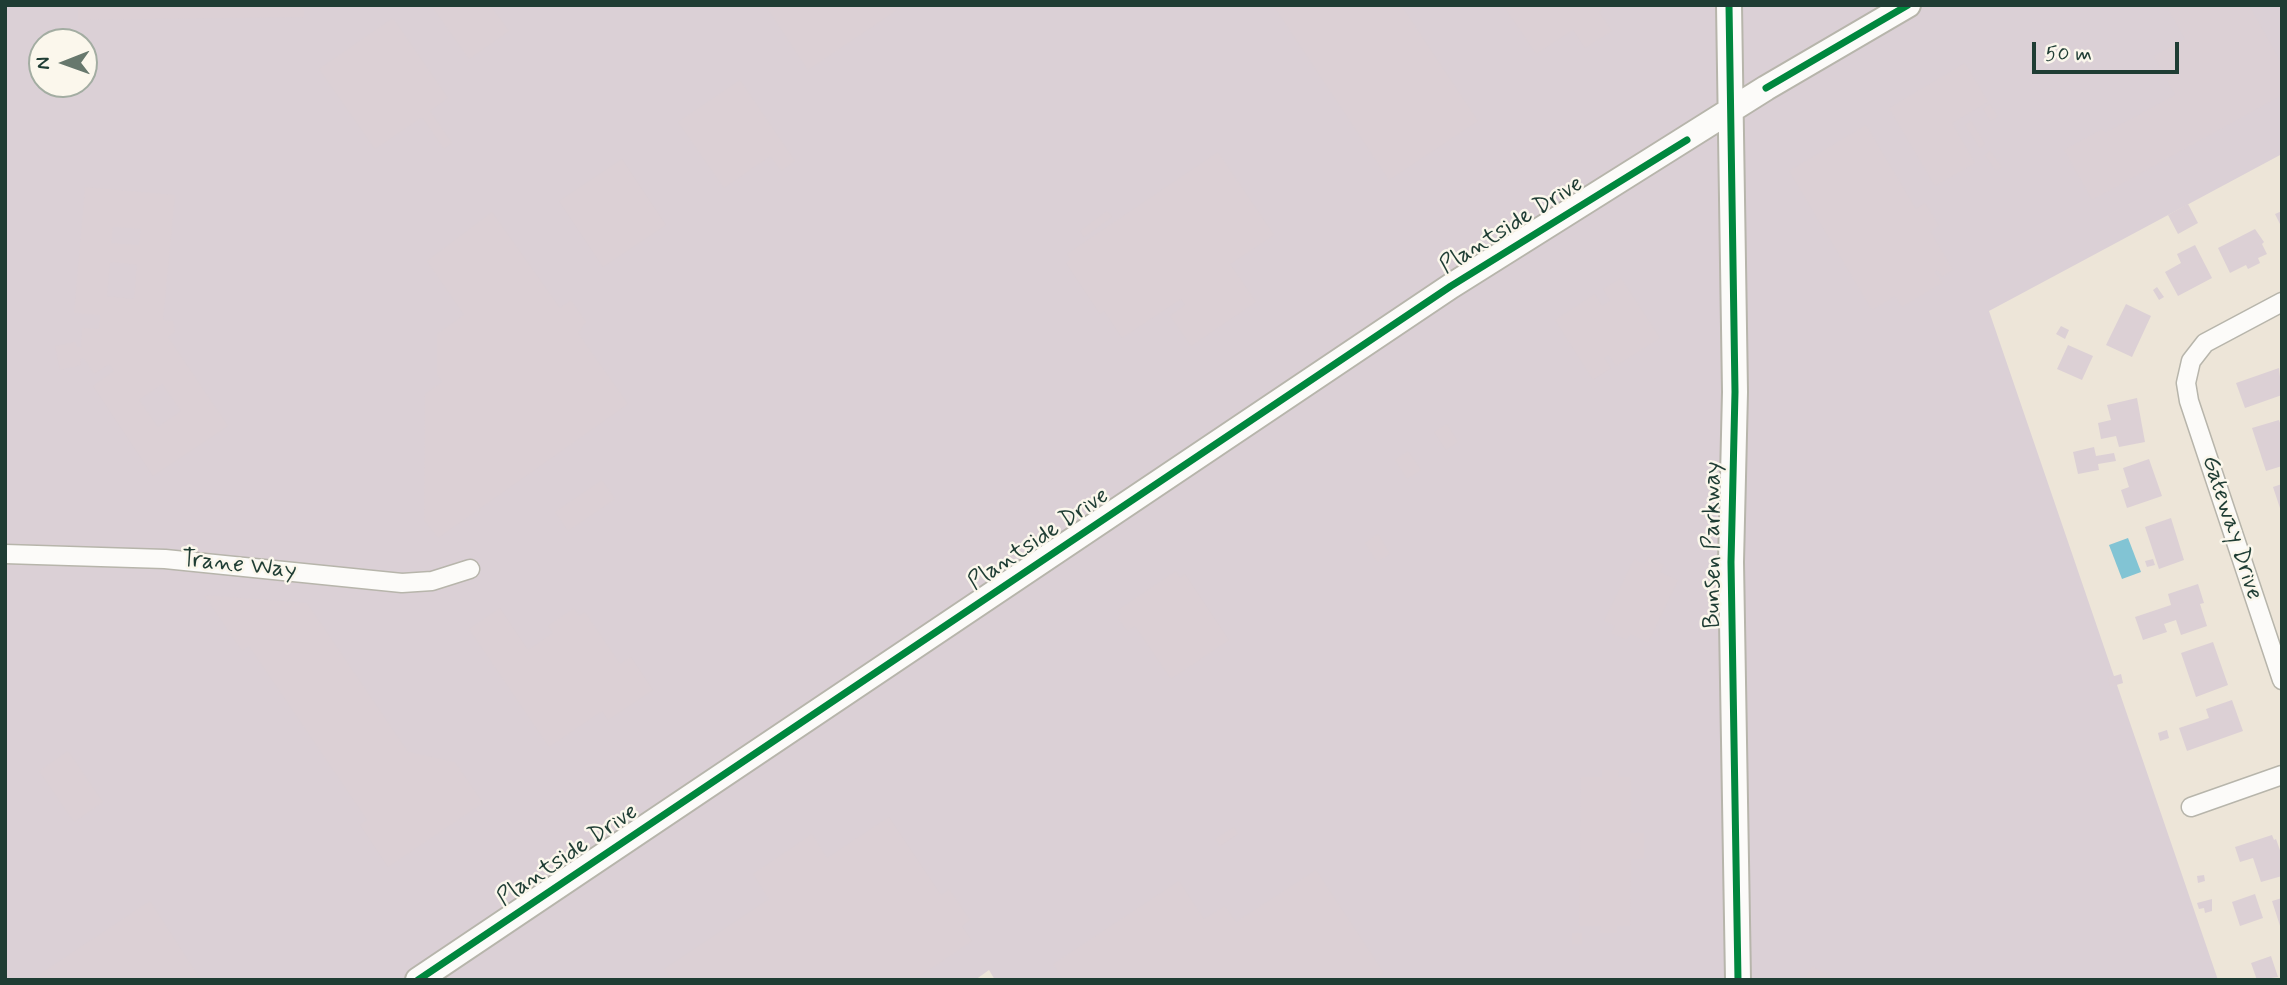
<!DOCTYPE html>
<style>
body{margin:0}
#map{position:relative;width:2287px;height:985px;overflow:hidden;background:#ede5d8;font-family:Mynerve,sans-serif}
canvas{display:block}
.frame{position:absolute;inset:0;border:7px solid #1f3d34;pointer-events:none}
.north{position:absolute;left:28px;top:28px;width:70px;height:70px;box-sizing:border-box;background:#fbf7ec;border:2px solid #a3ada2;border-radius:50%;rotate:269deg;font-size:19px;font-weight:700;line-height:28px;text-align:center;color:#1f3d34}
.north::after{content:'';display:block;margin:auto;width:24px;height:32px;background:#67786d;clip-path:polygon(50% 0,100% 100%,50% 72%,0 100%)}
.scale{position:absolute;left:2032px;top:42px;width:147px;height:32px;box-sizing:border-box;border:4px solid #1f3d34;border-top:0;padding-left:9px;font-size:21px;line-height:24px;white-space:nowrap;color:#1f3d34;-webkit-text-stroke:5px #fbf7ec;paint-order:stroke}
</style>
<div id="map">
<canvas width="2287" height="985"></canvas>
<div class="frame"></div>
<div class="north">N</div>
<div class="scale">50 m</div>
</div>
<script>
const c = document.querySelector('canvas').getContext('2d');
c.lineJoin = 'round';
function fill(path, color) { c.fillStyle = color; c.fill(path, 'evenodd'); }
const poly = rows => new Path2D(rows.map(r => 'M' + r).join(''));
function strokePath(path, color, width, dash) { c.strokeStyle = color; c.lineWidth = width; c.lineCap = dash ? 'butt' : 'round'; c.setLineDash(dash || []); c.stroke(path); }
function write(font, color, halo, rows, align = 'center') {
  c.font = font + ' Mynerve,sans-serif'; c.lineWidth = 5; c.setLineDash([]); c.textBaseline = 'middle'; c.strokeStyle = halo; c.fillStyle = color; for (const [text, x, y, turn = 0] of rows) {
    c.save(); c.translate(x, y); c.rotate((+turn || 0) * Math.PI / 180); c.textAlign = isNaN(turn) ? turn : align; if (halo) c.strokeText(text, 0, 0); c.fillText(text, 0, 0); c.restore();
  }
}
const industrial = poly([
 [5,5,2282,5,2282,154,1989,311,2218,980,995,980,989,970,975,980,5,980],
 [42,42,84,42,84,84,42,84]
]);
const water = poly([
 [2128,538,2141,572,2122,579,2109,545]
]);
const building = poly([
 [78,5,304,5,304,17,78,20],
 [431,5,490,5,509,31,469,59],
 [765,5,894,5,897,10,808,70],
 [1273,5,1401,5,1478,121,1389,180],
 [1503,5,1601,5,1603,9,1599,12,1612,31,1585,48,1573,30,1536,54],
 [2166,5,2249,5,2282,64,2282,95,2092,200,2064,150,2103,129,2105,133,2175,95,2154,56,2185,39],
 [393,18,448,98,430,111,452,143,444,149,422,117,375,149,319,69],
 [1965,63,1988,102,1952,123,1975,163,1935,186,1889,108],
 [740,80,795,161,781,171,770,156,724,188,678,122],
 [1990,104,1998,117,1990,121,1983,109],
 [1971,121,1985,144,1980,148,1965,125],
 [1866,125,1916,209,1925,203,1939,226,1930,231,1953,270,1942,277,1938,270,1935,272,1942,283,1902,307,1895,296,1872,310,1789,171],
 [1990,151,2002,167,1996,171,1985,155],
 [1218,152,1274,235,1230,264,1256,302,1191,346,1170,316,1185,305,1181,299,1122,338,1104,311,1100,314,1066,263,1070,259,1067,254],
 [622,159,666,225,603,267,559,201],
 [85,187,175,195,163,320,173,321,175,332,168,337,228,426,153,476,93,386,114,371,109,364,94,374,84,358,80,359,81,365,60,370,55,346,76,342,77,347,81,347,82,328,99,329,100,315,74,313],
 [113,227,141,229,139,245,111,243],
 [110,262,137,265,134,299,107,296],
 [162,384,181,411,158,427,139,400],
 [2188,204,2198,223,2178,234,2168,215],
 [1107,211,1112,217,1084,237,1080,231],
 [2282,211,2282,228,2275,214],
 [492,212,560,308,571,300,586,322,578,333,628,404,438,538,424,520,425,394,442,382,437,374,437,334,464,315,427,261],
 [2255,229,2264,242,2262,244,2267,254,2258,258,2260,263,2248,269,2246,265,2230,273,2218,248],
 [2195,245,2212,278,2178,296,2165,272,2181,263,2177,254],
 [1621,278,1660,338,1616,366,1609,355,1604,358,1611,368,1593,380,1555,320,1595,294,1602,306,1610,301,1603,289],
 [2157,287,2164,297,2159,300,2153,290],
 [2126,304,2151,316,2132,357,2106,345],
 [2061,326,2069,330,2065,339,2056,334],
 [2068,345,2093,356,2082,380,2057,369],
 [2279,368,2282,395,2245,408,2236,383],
 [2137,398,2145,442,2119,447,2116,436,2101,439,2098,423,2111,420,2107,405],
 [2279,420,2282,429,2282,466,2266,471,2252,428],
 [1447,424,1458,442,1446,450,1434,432],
 [2094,447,2096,456,2114,453,2116,461,2098,464,2099,470,2078,474,2073,452],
 [1408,451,1421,470,1407,479,1395,460],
 [2149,459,2162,496,2127,508,2121,490,2129,487,2123,468],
 [602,480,615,499,568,531,555,512],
 [2282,484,2282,511,2281,511,2273,487],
 [2171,518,2184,560,2159,569,2145,527],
 [1378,534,1390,554,1377,562,1365,543],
 [1648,557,1664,565,1660,572,1678,580,1648,643,1630,634,1627,640,1611,633,1615,626,1604,621,1634,559,1645,564],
 [2153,559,2155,565,2147,567,2145,561],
 [1176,571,1180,578,1185,574,1229,640,1171,679,1135,626,1127,631,1118,618,1121,615,1118,610],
 [2198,584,2204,603,2200,604,2207,626,2181,635,2176,620,2164,624,2167,632,2143,640,2135,617,2171,605,2168,594],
 [204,595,307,603,408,752,455,762,483,803,388,867,360,825,367,820,249,646,242,651],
 [500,608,528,650,553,633,548,626,574,608,579,616,585,612,620,664,631,657,653,690,608,720,602,711,549,747,469,629],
 [2213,642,2228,685,2196,697,2181,653],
 [2121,674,2123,683,2110,687,2108,678],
 [2232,700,2243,731,2187,751,2179,728,2209,718,2206,709],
 [2167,730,2169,738,2160,741,2158,733],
 [68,751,103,802,74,822,39,771],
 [1602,770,1619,770,1618,777,1631,777,1630,833,1644,833,1644,859,1631,859,1630,926,1617,926,1617,933,1600,933,1601,926,1579,926,1581,777,1602,777],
 [889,817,941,895,949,889,970,920,962,926,972,941,914,980,672,980,664,969,769,899,753,874,812,834,827,858],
 [1234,827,1238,834,1220,846,1215,839],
 [2272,835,2274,840,2276,839,2282,856,2282,876,2261,882,2253,858,2240,862,2235,847],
 [1316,870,1384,973,1374,980,1063,980,1053,964,1179,881,1204,919,1225,906,1236,922],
 [2204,875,2205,881,2198,883,2197,876],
 [2255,894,2263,918,2240,926,2232,902],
 [2282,898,2282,929,2281,929,2272,901],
 [2212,899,2212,911,2205,913,2204,908,2199,909,2197,903],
 [150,901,201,980,31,980],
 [1572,933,1582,933,1582,944,1572,944],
 [2271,956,2278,977,2257,980,2251,963],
 [1812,966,1837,980,1805,980]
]);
const street = poly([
 [2282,302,2205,343,2191,361,2186,383,2189,401,2282,680],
 [5,554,165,559,402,583,432,581,470,569],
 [2191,807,2282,775]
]);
const secondary = poly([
 [1729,5,1735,392,1731,562,1738,980],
 [418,980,1451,286,1766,88,1908,5]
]);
const cycleway = poly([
 [1729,5,1735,392,1731,562,1738,980],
 [1766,88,1908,5],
 [418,980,1451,286,1687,140]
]);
const streetNames = [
 ["Plantside Drive",1512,226,-32],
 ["Gateway Drive",2231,528,72],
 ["Plantside Drive",1039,540,-34],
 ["Bunsen Parkway",1714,545,-90],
 ["Trane Way",239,566,6],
 ["Plantside Drive",568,856,-34]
];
fill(industrial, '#dbd0d6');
fill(water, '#82c4d4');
fill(building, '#dcd0d5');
strokePath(street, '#b7b5ab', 21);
strokePath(secondary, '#b7b5ab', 28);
strokePath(street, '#fcfbf9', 18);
strokePath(secondary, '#fcfbf9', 24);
strokePath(cycleway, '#00873e', 7);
write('24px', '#1f3d34', '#fbf7ec', streetNames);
</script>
